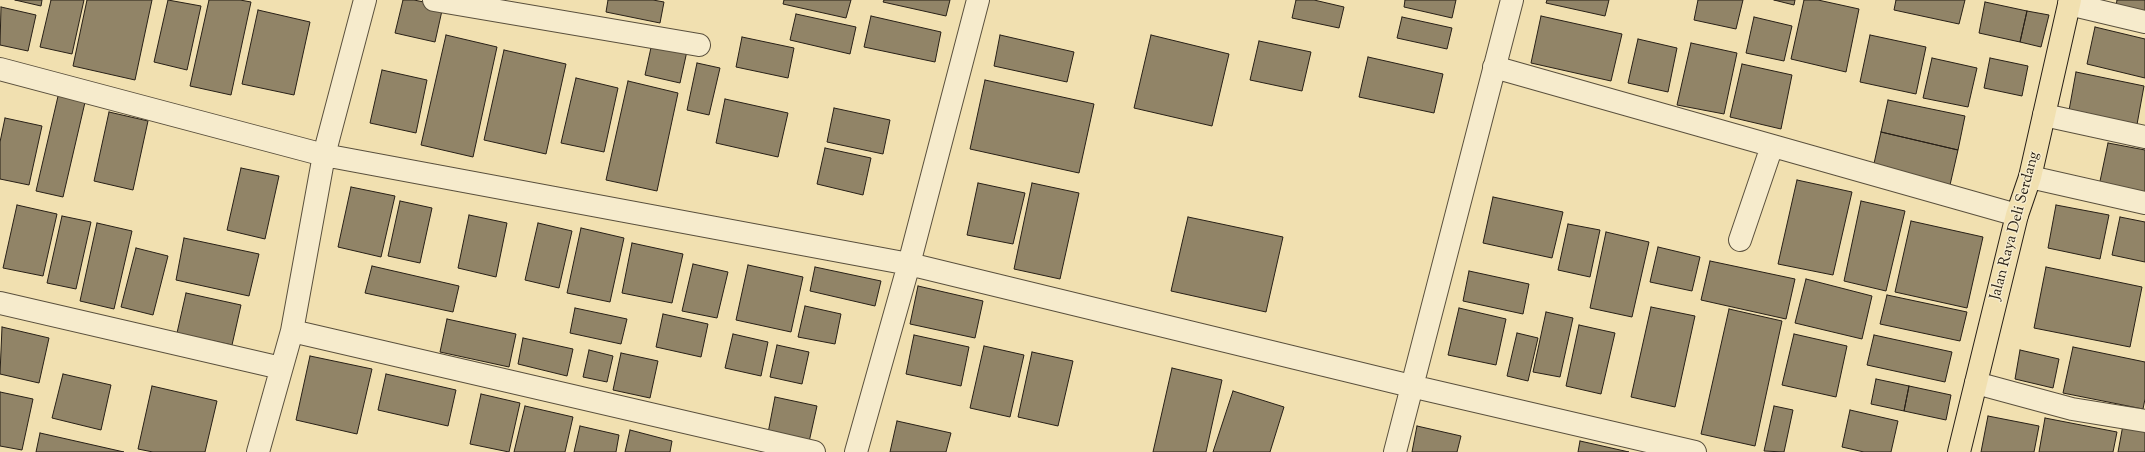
<!DOCTYPE html>
<style>
body{margin:0}
canvas{display:block;background:#f1e0b0}
</style>
<canvas width="2145" height="452"></canvas>
<script>
const c = document.querySelector('canvas').getContext('2d');
c.lineJoin = 'round';
function fill(path, color) { c.fillStyle = color; c.fill(path, 'evenodd'); }
const poly = rows => new Path2D(rows.map(r => 'M' + r).join(''));
function strokePath(path, color, width, dash) { c.strokeStyle = color; c.lineWidth = width; c.lineCap = dash ? 'butt' : 'round'; c.setLineDash(dash || []); c.stroke(path); }
function write(font, color, halo, rows, align = 'center') {
  c.font = font + ' "Sorts Mill Goudy",serif'; c.lineWidth = 3; c.setLineDash([]); c.textBaseline = 'middle'; c.strokeStyle = halo; c.fillStyle = color; for (const [text, x, y, turn = 0] of rows) {
    c.save(); c.translate(x, y); c.rotate((+turn || 0) * Math.PI / 180); c.textAlign = isNaN(turn) ? turn : align; if (halo) c.strokeText(text, 0, 0); c.fillText(text, 0, 0); c.restore();
  }
}
const building = poly([
 [15,0,42,0,41,6,15,0],
 [51,0,84,0,72,54,40,47,51,0],
 [87,0,152,0,135,80,73,66,87,0],
 [168,0,201,6,187,70,154,62,168,0],
 [209,0,240,0,251,2,231,95,190,86,209,0],
 [403,0,414,0,443,6,435,42,395,33,403,0],
 [608,0,653,0,664,2,660,23,606,12,608,0],
 [784,0,851,0,846,18,783,4,784,0],
 [884,0,950,0,946,16,883,2,884,0],
 [1296,0,1314,0,1344,7,1339,28,1292,18,1296,0],
 [1405,0,1456,0,1452,18,1404,7,1405,0],
 [1547,0,1609,0,1605,16,1546,3,1547,0],
 [1698,0,1743,0,1736,29,1694,20,1698,0],
 [1774,0,1795,0,1794,5,1774,0],
 [1804,0,1818,0,1859,9,1846,72,1791,59,1804,0],
 [1896,0,1965,0,1959,24,1894,10,1896,0],
 [2117,0,2145,0,2145,18,2115,12,2117,0],
 [1985,2,2027,11,2020,42,1979,33,1985,2],
 [1,7,36,15,28,51,0,45,1,7],
 [258,10,310,22,294,95,242,84,258,10],
 [2027,11,2049,15,2041,47,2020,42,2027,11],
 [796,14,856,27,850,54,790,40,796,14],
 [871,16,941,32,935,62,864,47,871,16],
 [1541,16,1622,34,1611,81,1531,63,1541,16],
 [1402,17,1452,28,1447,49,1397,38,1402,17],
 [1754,17,1792,26,1784,61,1746,53,1754,17],
 [2095,27,2145,39,2145,78,2087,64,2095,27],
 [446,35,497,47,473,157,421,145,446,35],
 [1000,35,1074,52,1067,82,994,66,1000,35],
 [1151,35,1229,54,1212,126,1134,108,1151,35],
 [1870,35,1926,47,1916,94,1860,82,1870,35],
 [742,37,794,48,788,78,736,67,742,37],
 [1638,39,1677,48,1668,92,1628,83,1638,39],
 [1259,41,1311,52,1302,91,1250,80,1259,41],
 [652,43,687,51,680,83,645,75,652,43],
 [1691,43,1737,53,1724,114,1677,105,1691,43],
 [504,50,566,64,546,154,484,140,504,50],
 [1368,57,1443,74,1434,113,1359,97,1368,57],
 [1932,58,1977,68,1968,107,1923,98,1932,58],
 [1990,58,2028,66,2022,96,1984,88,1990,58],
 [697,63,720,68,709,115,687,110,697,63],
 [1742,64,1792,75,1781,129,1730,117,1742,64],
 [382,70,427,80,416,133,370,123,382,70],
 [2076,72,2144,86,2136,130,2068,116,2076,72],
 [576,78,618,88,604,152,561,143,576,78],
 [985,80,1094,104,1079,173,970,149,985,80],
 [628,81,678,93,657,191,606,180,628,81],
 [59,92,86,98,63,197,36,191,59,92],
 [725,99,788,113,778,157,716,143,725,99],
 [1888,100,1965,116,1958,150,1881,132,1888,100],
 [834,108,890,120,883,154,827,142,834,108],
 [109,112,148,121,133,190,94,181,109,112],
 [5,118,42,126,29,185,0,179,0,142,5,118],
 [1881,132,1958,150,1950,185,1873,168,1881,132],
 [2108,143,2145,150,2145,195,2099,186,2108,143],
 [825,148,871,158,863,195,817,184,825,148],
 [241,168,279,176,265,239,227,230,241,168],
 [1797,180,1852,192,1833,275,1778,264,1797,180],
 [978,183,1025,193,1013,244,967,235,978,183],
 [1032,183,1079,193,1060,279,1014,269,1032,183],
 [351,187,395,196,381,257,338,247,351,187],
 [1493,197,1563,212,1552,258,1483,243,1493,197],
 [400,201,432,208,420,263,388,256,400,201],
 [1861,201,1905,211,1886,291,1844,281,1861,201],
 [17,205,57,214,43,276,3,268,17,205],
 [2056,205,2109,215,2100,259,2048,248,2056,205],
 [469,215,507,223,496,277,458,268,469,215],
 [62,216,91,222,76,289,47,283,62,216],
 [1188,217,1283,237,1266,312,1171,291,1188,217],
 [2120,217,2145,222,2145,262,2112,255,2120,217],
 [1911,221,1983,237,1967,308,1895,292,1911,221],
 [97,223,132,231,114,309,80,301,97,223],
 [538,223,572,231,559,288,525,280,538,223],
 [1568,224,1600,230,1590,277,1558,270,1568,224],
 [581,228,624,238,610,302,567,293,581,228],
 [1606,232,1649,242,1632,317,1590,308,1606,232],
 [184,238,259,254,249,296,176,280,184,238],
 [632,243,683,254,672,303,622,293,632,243],
 [1658,247,1700,257,1692,291,1650,282,1658,247],
 [136,248,168,256,153,315,121,307,136,248],
 [1710,261,1795,279,1786,319,1701,300,1710,261],
 [693,264,728,272,717,318,682,311,693,264],
 [748,265,803,277,791,332,736,320,748,265],
 [372,266,459,286,453,312,365,293,372,266],
 [815,267,881,281,875,306,810,291,815,267],
 [2046,267,2142,287,2130,347,2034,328,2046,267],
 [1469,271,1529,284,1523,314,1463,301,1469,271],
 [1806,279,1872,296,1862,339,1795,323,1806,279],
 [918,286,983,301,975,338,910,324,918,286],
 [186,293,241,305,232,345,177,333,186,293],
 [1887,295,1967,312,1960,341,1880,324,1887,295],
 [805,306,841,314,835,344,798,337,805,306],
 [1651,307,1695,316,1675,407,1631,397,1651,307],
 [575,308,627,319,621,344,570,333,575,308],
 [1459,308,1506,319,1496,365,1448,355,1459,308],
 [1729,309,1782,321,1755,446,1701,434,1729,309],
 [1546,312,1573,318,1560,377,1533,372,1546,312],
 [663,314,708,324,701,357,656,347,663,314],
 [447,319,516,334,509,367,440,352,447,319],
 [1579,325,1615,333,1601,394,1566,386,1579,325],
 [2,327,49,338,39,383,0,374,2,327],
 [1517,333,1538,338,1528,381,1507,376,1517,333],
 [733,334,768,342,761,376,725,368,733,334],
 [1794,334,1847,346,1836,397,1782,385,1794,334],
 [914,335,969,347,961,386,906,374,914,335],
 [1874,335,1952,352,1945,382,1867,365,1874,335],
 [523,338,573,349,567,376,518,364,523,338],
 [777,345,809,352,802,384,770,377,777,345],
 [984,346,1024,355,1010,417,970,408,984,346],
 [2073,347,2145,362,2145,399,2143,409,2063,393,2073,347],
 [589,350,613,356,607,382,583,377,589,350],
 [2020,350,2059,359,2053,388,2015,379,2020,350],
 [1032,352,1073,361,1058,426,1018,417,1032,352],
 [621,353,658,361,650,398,613,390,621,353],
 [310,356,372,369,357,434,296,420,310,356],
 [1172,368,1222,380,1206,452,1153,452,1172,368],
 [63,374,111,385,101,430,52,418,63,374],
 [386,374,456,390,448,426,378,410,386,374],
 [1876,379,1909,386,1904,411,1871,404,1876,379],
 [152,386,217,401,205,452,153,452,138,449,152,386],
 [1909,386,1951,395,1946,420,1904,411,1909,386],
 [1233,391,1284,407,1270,452,1213,452,1233,391],
 [0,392,33,399,22,450,0,446,0,392],
 [481,394,520,403,509,452,470,444,481,394],
 [775,397,817,406,809,442,768,433,775,397],
 [525,406,573,417,565,452,514,452,525,406],
 [1774,406,1793,410,1784,452,1764,451,1774,406],
 [1850,410,1898,421,1891,452,1864,452,1842,447,1850,410],
 [1988,416,2039,426,2034,452,1981,452,1988,416],
 [2045,418,2117,432,2113,452,2039,452,2045,418],
 [897,421,951,433,946,452,890,452,897,421],
 [2123,425,2145,429,2145,452,2118,452,2123,425],
 [580,426,619,435,616,452,574,452,580,426],
 [1417,426,1461,436,1457,452,1412,452,1417,426],
 [630,430,672,441,670,452,625,452,630,430],
 [40,433,124,452,36,452,40,433],
 [1580,441,1629,452,1578,452,1580,441]
]);
const minor = poly([
 [434,0,699,45],
 [2069,4,2145,22],
 [1494,67,2017,215],
 [0,69,324,155,909,264,1411,386,1695,452],
 [2044,115,2145,137],
 [2030,177,2145,203],
 [1740,240,1772,146],
 [0,303,281,368],
 [292,331,814,452],
 [1976,383,2072,409,2145,421],
 [258,452,292,331,324,155,365,0],
 [856,452,909,264,978,0],
 [1395,452,1512,0]
]);
const primary = poly([
 [1959,452,2017,215,2030,177,2070,0]
]);
const streetNames = [
 ["Jalan Raya Deli Serdang",2016,226,-75]
];
fill(building, '#918467');
strokePath(building, '#282017', 1);
strokePath(minor, '#5a503d', 24);
strokePath(primary, '#282017', 24);
strokePath(minor, '#f6ebcc', 22);
strokePath(primary, '#f1e0b0', 22);
write('15px', '#282017', '#f6ebcc', streetNames);
</script>
